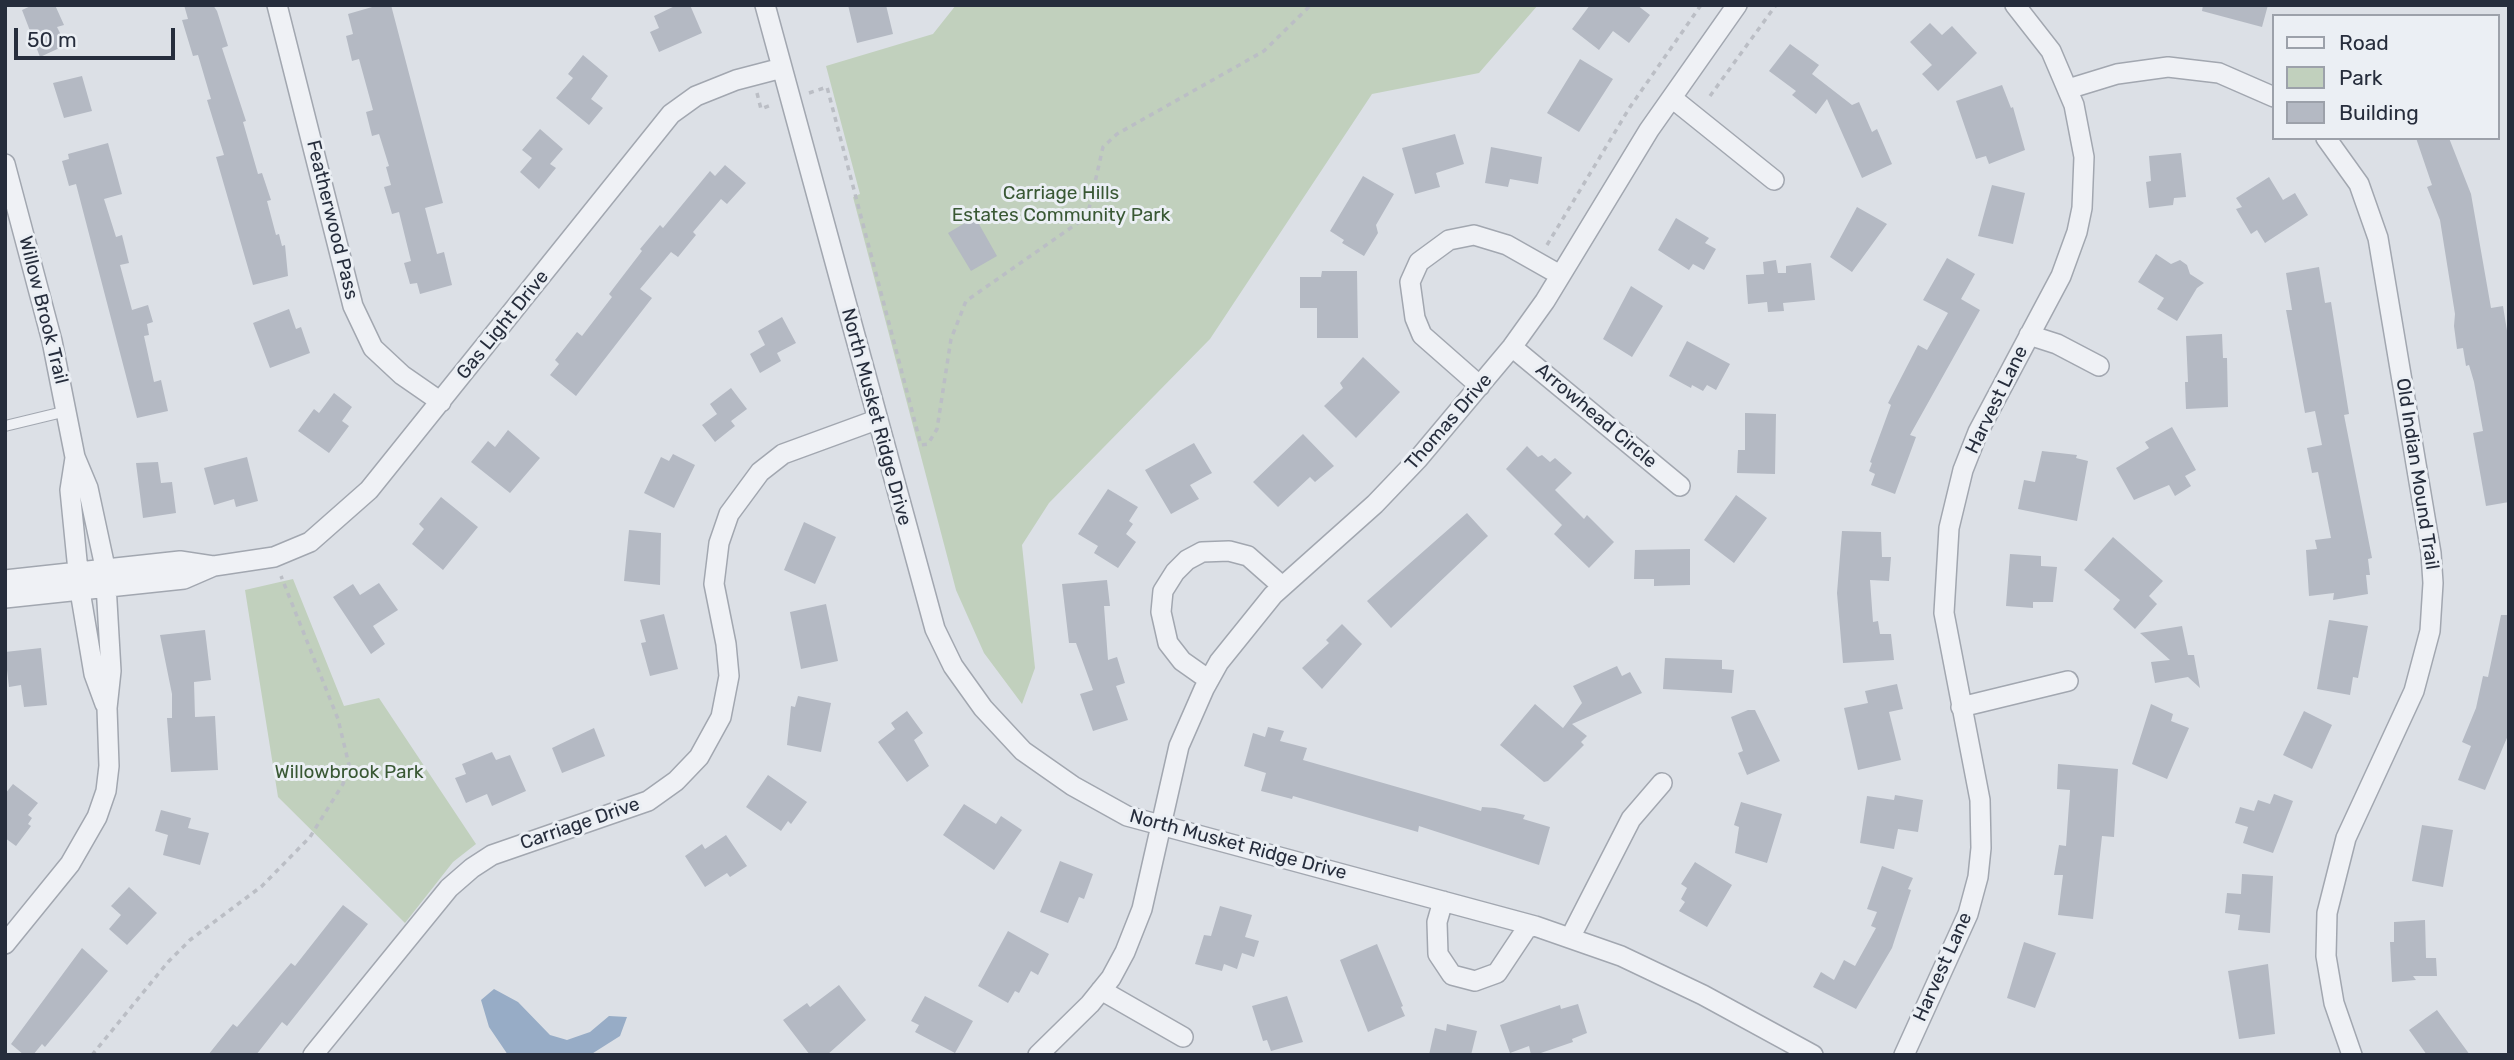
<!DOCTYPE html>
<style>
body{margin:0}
#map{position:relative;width:2514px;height:1060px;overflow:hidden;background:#dce0e6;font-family:Rubik,sans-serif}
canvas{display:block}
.frame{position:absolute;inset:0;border:7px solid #262d3c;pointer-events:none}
.legend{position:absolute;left:2272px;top:14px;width:228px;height:126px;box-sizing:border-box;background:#ebeff4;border:2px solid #9ca1aa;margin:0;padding:9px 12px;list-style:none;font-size:21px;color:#262d3c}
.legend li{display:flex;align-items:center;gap:14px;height:35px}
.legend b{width:35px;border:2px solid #9ca1aa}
.scale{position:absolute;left:14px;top:28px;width:161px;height:32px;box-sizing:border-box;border:4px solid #262d3c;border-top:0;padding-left:9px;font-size:21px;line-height:24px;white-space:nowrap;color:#262d3c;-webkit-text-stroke:5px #ebeff4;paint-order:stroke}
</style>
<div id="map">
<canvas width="2514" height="1060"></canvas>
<div class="frame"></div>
<ul class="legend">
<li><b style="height:9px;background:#eff1f5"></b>Road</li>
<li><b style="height:19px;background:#c1d0bd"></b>Park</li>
<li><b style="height:19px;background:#b4b9c3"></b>Building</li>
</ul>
<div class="scale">50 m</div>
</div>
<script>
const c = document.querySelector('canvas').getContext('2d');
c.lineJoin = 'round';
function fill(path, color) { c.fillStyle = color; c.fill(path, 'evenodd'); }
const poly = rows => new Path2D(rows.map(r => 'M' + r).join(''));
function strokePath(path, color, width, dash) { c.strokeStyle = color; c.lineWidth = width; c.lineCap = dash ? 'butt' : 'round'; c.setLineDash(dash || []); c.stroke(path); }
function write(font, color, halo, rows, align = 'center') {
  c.font = font + ' Rubik,sans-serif'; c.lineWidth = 6; c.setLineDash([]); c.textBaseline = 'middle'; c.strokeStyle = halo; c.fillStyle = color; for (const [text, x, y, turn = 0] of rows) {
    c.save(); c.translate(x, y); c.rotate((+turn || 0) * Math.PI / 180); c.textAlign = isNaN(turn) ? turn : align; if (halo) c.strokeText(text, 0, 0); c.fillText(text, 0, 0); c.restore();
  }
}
const green = poly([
 [956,5,1538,5,1479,73,1372,94,1210,339,1049,503,1022,545,1035,668,1022,704,984,653,956,590,853,197,860,194,826,66,933,34],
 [293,579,344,706,379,698,476,844,453,862,405,923,278,797,245,590]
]);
const water = poly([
 [494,989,518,1002,550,1035,567,1040,590,1032,609,1016,627,1017,620,1036,590,1055,508,1055,489,1027,481,1000]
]);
const building = poly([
 [33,5,55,5,64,25,57,27,66,45,40,57,22,10],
 [184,5,213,5,217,11,228,46,222,48,246,121,243,122,258,174,262,173,271,200,267,201,276,235,279,234,282,246,285,245,288,276,253,285,216,157,224,155,207,100,211,99,198,55,193,56,182,20,188,19],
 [379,5,391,5,443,203,425,208,437,254,444,252,452,285,420,294,417,283,410,284,404,263,411,261,399,212,392,214,384,187,391,185,386,167,389,166,379,134,372,136,366,112,373,110,359,59,352,61,346,36,353,34,348,14],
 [677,5,690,5,702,33,659,52,650,32,659,28,654,16],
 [848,5,886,5,893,34,857,43],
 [1590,5,1637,5,1650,15,1629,43,1613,31,1599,50,1572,29],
 [2203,5,2268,5,2262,27,2202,11],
 [1930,23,1942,35,1952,26,1977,53,1938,91,1922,74,1932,65,1910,42],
 [1790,44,1819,65,1812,74,1852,105,1859,102,1872,132,1877,129,1892,164,1862,178,1827,99,1816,114,1792,95,1796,91,1769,71],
 [583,55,608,76,591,99,603,108,589,125,556,98,573,78,568,74],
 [1580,59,1613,79,1579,132,1547,113],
 [82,76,92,111,64,118,53,83],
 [2002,85,2011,108,2013,107,2025,150,1989,164,1986,156,1976,159,1956,101],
 [540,129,563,149,550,164,556,168,539,189,520,172,532,158,522,150],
 [1455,134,1464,164,1436,173,1440,187,1415,194,1402,148],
 [2416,138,2449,138,2471,194,2491,308,2503,306,2509,343,2509,502,2486,506,2473,433,2483,431,2474,382,2469,365,2466,366,2463,348,2457,349,2454,326,2455,314,2440,220,2427,187,2432,185],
 [108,143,122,194,104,199,116,237,122,235,129,263,120,265,132,310,148,305,153,322,147,324,149,335,144,336,154,382,161,380,168,411,137,418,76,184,69,186,62,161,69,159,68,154],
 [1491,147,1542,157,1538,184,1510,179,1508,187,1485,183],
 [2181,153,2186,197,2174,198,2173,205,2149,208,2146,182,2151,181,2149,156],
 [725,165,746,183,727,204,721,199,693,232,696,235,678,257,671,252,640,289,652,298,576,396,550,375,559,364,555,360,577,332,582,336,612,297,609,294,642,251,640,249,660,225,663,228,710,171,715,176],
 [1363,176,1394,194,1376,225,1378,233,1364,256,1342,243,1344,240,1330,231],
 [2269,177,2283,200,2295,193,2308,215,2265,243,2257,230,2251,234,2236,209,2242,207,2236,198],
 [1992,185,2025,193,2013,244,1978,236],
 [1857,207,1887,224,1852,272,1830,257],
 [975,217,997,256,971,271,948,233],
 [1676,218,1709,238,1705,243,1716,249,1704,270,1693,264,1689,270,1658,250],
 [2156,254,2171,264,2180,260,2187,265,2190,274,2204,283,2197,288,2177,321,2157,309,2164,298,2138,282],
 [1947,258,1975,274,1961,299,1980,310,1910,435,1916,437,1895,494,1871,485,1875,474,1869,471,1872,463,1870,462,1891,405,1888,403,1918,345,1927,350,1948,313,1923,300],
 [1776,260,1778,273,1786,273,1786,266,1811,263,1815,300,1783,303,1784,311,1768,312,1767,302,1748,304,1746,275,1764,274,1763,262],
 [2319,267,2325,303,2331,302,2349,414,2344,415,2372,558,2368,559,2370,575,2366,575,2368,594,2333,600,2334,593,2309,596,2306,550,2317,549,2315,540,2331,538,2318,472,2312,473,2307,448,2322,445,2315,411,2305,413,2286,310,2292,310,2286,273],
 [1322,271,1357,271,1358,338,1317,338,1317,308,1300,308,1300,277,1321,277],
 [1631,286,1663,306,1632,357,1603,339],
 [289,309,296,329,301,327,310,353,270,368,253,323],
 [782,317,796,343,777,353,781,361,760,373,750,354,765,345,758,331],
 [2222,334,2223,358,2227,358,2228,407,2186,409,2185,382,2188,382,2186,336],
 [1687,341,1730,364,1716,390,1707,385,1703,391,1692,385,1691,388,1669,376],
 [1363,357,1400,392,1356,438,1324,406,1343,388,1340,383],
 [731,388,747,409,731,421,735,426,715,442,702,425,717,414,710,404],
 [334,393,352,407,342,421,349,426,329,453,298,431,314,409,319,413],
 [1745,413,1776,414,1775,474,1737,473,1738,450,1745,450],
 [2172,427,2196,470,2185,476,2191,486,2175,496,2169,485,2134,500,2116,468,2149,448,2145,442],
 [508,430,540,458,510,493,471,462,488,441,495,447],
 [1303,434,1334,466,1315,482,1310,477,1278,507,1253,482],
 [1194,443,1212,473,1190,485,1199,499,1171,514,1145,470],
 [1527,446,1538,457,1542,455,1550,462,1555,458,1572,473,1555,490,1584,519,1587,515,1614,542,1589,568,1554,534,1562,525,1506,469],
 [2042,451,2077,455,2076,458,2088,461,2077,521,2018,509,2024,480,2035,482],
 [673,454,695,465,674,508,644,493,661,457,669,461],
 [247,457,258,501,236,507,234,499,214,505,204,468],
 [158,462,161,483,172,482,176,513,143,518,136,463],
 [1108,489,1138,507,1129,521,1133,524,1126,534,1136,542,1118,568,1094,553,1098,546,1078,534],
 [1736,495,1767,518,1734,563,1704,540],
 [441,497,478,527,443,570,412,544,424,529,419,524],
 [1467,513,1488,536,1391,628,1367,601],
 [804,522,836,537,815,584,784,570],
 [629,530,661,533,660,585,624,581],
 [1842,531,1881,532,1882,557,1891,557,1889,581,1870,580,1873,622,1878,621,1880,634,1891,634,1894,660,1843,663,1837,593],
 [2113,537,2163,581,2149,596,2157,604,2135,629,2113,609,2120,600,2084,570],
 [1690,549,1690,585,1654,586,1654,579,1634,579,1635,550],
 [2010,554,2041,556,2041,566,2057,567,2053,602,2033,602,2033,608,2006,606],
 [1107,580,1110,606,1104,606,1108,660,1117,657,1125,683,1116,686,1128,720,1093,731,1080,694,1093,690,1076,643,1069,643,1062,584],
 [379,583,398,610,373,626,385,644,371,654,333,597,353,584,360,595],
 [826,604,838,661,801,669,790,612],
 [664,614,678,669,650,676,641,643,646,642,640,620],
 [2501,615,2509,615,2509,733,2485,790,2458,780,2471,746,2462,742,2476,708,2483,676,2488,677],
 [2329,620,2368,626,2358,678,2353,677,2350,695,2317,689],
 [1342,624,1362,644,1322,689,1302,668,1329,643,1326,640],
 [2182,626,2188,655,2194,655,2200,688,2188,677,2155,683,2151,662,2170,660,2140,633],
 [205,630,211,680,194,682,195,717,215,716,218,770,171,772,167,718,172,718,172,694,160,635],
 [41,648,47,705,24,707,21,685,9,687,5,652],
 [1665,658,1722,660,1722,669,1734,670,1732,693,1663,689],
 [1617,666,1622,676,1630,672,1642,693,1572,724,1587,736,1581,742,1584,745,1548,781,1544,782,1500,745,1535,704,1563,728,1582,703,1573,686],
 [1897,684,1903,709,1889,712,1901,760,1858,770,1844,708,1868,703,1865,691],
 [798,696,831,703,821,752,787,745,791,706,795,707],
 [2151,704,2173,714,2171,721,2189,728,2167,779,2132,764],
 [1748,710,1755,710,1780,761,1747,775,1738,753,1743,751,1731,717],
 [907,711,923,733,914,740,929,766,907,782,878,742,895,729,891,723],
 [2304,711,2332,725,2312,769,2283,755],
 [1268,727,1284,731,1280,741,1307,748,1303,760,1481,811,1482,807,1495,808,1525,815,1523,819,1550,827,1539,865,1419,826,1418,832,1293,796,1292,799,1261,791,1266,773,1244,766,1253,733,1265,737],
 [594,728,605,756,562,773,552,748],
 [492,752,496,760,510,755,526,791,492,806,487,794,466,803,455,778,466,774,462,764],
 [2058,764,2118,769,2114,837,2102,836,2093,919,2058,915,2063,875,2054,875,2059,845,2066,846,2070,790,2057,789],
 [768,775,807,802,791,824,788,821,781,831,746,807],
 [13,784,38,803,28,815,32,818,28,824,31,826,16,846,5,838,5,794],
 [2274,794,2293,801,2273,853,2243,843,2248,827,2235,823,2240,807,2254,811,2258,800,2270,804],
 [1895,795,1923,800,1918,832,1898,829,1894,849,1860,843,1867,796,1894,800],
 [1741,802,1782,814,1767,863,1735,853,1739,827,1734,825],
 [964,804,996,824,1001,816,1022,830,994,870,943,835],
 [161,810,191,818,188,828,209,833,200,865,163,855,168,835,155,831],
 [2422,825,2453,830,2443,887,2412,881],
 [726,835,747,866,730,877,727,873,705,887,685,856,702,844,705,849],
 [1060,861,1093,874,1084,899,1079,897,1068,923,1040,912],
 [1695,862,1732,885,1707,927,1679,911,1685,902,1681,899,1687,888,1681,884],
 [1882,866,1913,878,1908,889,1911,890,1892,948,1856,1009,1813,987,1821,972,1834,980,1844,960,1855,966,1876,928,1871,926,1877,912,1867,909],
 [2242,874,2273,876,2270,933,2238,930,2240,915,2225,913,2227,893,2241,894],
 [129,887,157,913,127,945,109,929,121,915,111,906],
 [343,905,368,924,287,1026,282,1022,256,1055,208,1055,233,1024,237,1027,291,963,295,966],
 [1220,906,1252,915,1245,937,1259,941,1254,957,1242,953,1237,969,1224,964,1222,971,1195,964,1204,935,1211,936],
 [2425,920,2426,958,2436,958,2437,976,2413,976,2416,980,2392,982,2390,942,2394,942,2394,922],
 [1008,931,1049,954,1038,975,1031,971,1019,993,1015,991,1008,1003,978,986],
 [2024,942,2056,953,2035,1008,2007,998],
 [1377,944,1403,1006,1401,1007,1405,1016,1368,1032,1340,960],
 [82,948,108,971,45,1047,42,1044,33,1055,24,1055,11,1044],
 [2268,964,2275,1034,2239,1039,2228,971],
 [839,985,866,1020,827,1055,810,1055,783,1020,807,1003,810,1007],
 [925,996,973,1021,955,1053,915,1032,919,1025,911,1021],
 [1287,996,1303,1042,1271,1051,1267,1040,1263,1041,1252,1006],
 [1578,1004,1587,1033,1572,1039,1573,1042,1535,1055,1531,1055,1529,1046,1510,1053,1500,1025,1560,1005,1561,1009],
 [2437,1010,2470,1055,2427,1055,2409,1030],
 [1447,1024,1477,1031,1471,1055,1429,1055,1435,1028,1446,1031]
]);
const path = poly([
 [757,93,761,109,771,105],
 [809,93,827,87,921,445,928,444,937,429,951,339,966,301,1082,220,1088,213,1103,147,1117,134,1264,51,1311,5],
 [1710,96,1776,5],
 [1547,245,1630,107,1701,5],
 [92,1055,168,962,190,940,262,886,310,837,343,784,349,765,338,719,281,576]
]);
const service = poly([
 [5,426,67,411]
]);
const minor = poly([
 [277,5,353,306,373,348,402,375,441,402],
 [765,5,935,629,953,666,983,708,1023,751,1073,786,1127,816,1535,926,1621,956,1703,995,1813,1055],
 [2068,89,2117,74,2168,67,2219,73,2274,97],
 [1672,98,1774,180],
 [2326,138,2359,184,2378,238,2431,553,2433,583,2430,631,2414,691,2346,838,2327,913,2326,956,2334,1003,2352,1055],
 [5,164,52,341,75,457,88,488,105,567,111,671,107,708,109,766,106,791,97,817,70,864,5,944],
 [2029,335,2057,344,2099,366],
 [1512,347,1680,486],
 [1480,386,1422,335,1415,318,1410,282,1419,262,1449,240,1474,235,1507,245,1560,275],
 [75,458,70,490,80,591,94,674,105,704],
 [5,580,180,561,213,566],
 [5,598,184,579,214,566,274,557,310,542,369,490,671,114,696,96,736,80,782,68],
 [1209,680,1182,661,1168,643,1161,612,1163,591,1175,572,1187,560,1202,552,1229,551,1248,556,1282,586],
 [1961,707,2068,681],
 [1443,901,1437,922,1438,954,1452,975,1475,981,1497,973,1527,928,1535,926],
 [1570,938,1631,819,1662,783],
 [1101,990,1183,1037],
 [313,1055,449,888,472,868,492,855,648,801,676,781,699,757,721,717,729,676,726,644,714,584,719,543,729,514,760,472,783,454,876,420],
 [1038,1055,1090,1004,1111,978,1125,952,1142,909,1179,746,1204,689,1219,662,1273,595,1375,504,1418,459,1512,347,1545,301,1649,130,1737,5],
 [1904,1055,1968,914,1978,877,1981,848,1980,800,1944,613,1949,528,1963,470,1978,432,2061,276,2077,232,2082,208,2084,157,2074,105,2051,51,2015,5]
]);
const parkNames = [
 ["Carriage Hills",1061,194],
 ["Estates Community Park",1061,216],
 ["Willowbrook Park",349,773]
];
const streetNames = [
 ["Featherwood Pass",332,220,76],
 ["Willow Brook Trail",43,310,76],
 ["Gas Light Drive",503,325,-51],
 ["Harvest Lane",1997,400,-64],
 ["Arrowhead Circle",1596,416,40],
 ["North Musket Ridge Drive",876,417,75],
 ["Thomas Drive",1449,422,-49],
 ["Old Indian Mound Trail",2417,474,81],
 ["Carriage Drive",580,824,-19],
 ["North Musket Ridge Drive",1238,845,15],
 ["Harvest Lane",1943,967,-66]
];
fill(green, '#c1d0bd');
fill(water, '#97acc6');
fill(building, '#b4b9c3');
strokePath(service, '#a2a7b0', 12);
strokePath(minor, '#a2a7b0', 22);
strokePath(path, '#bbbec5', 3.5, [5, 5]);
strokePath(service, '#eff1f5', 10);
strokePath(minor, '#eff1f5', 19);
write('19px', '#395834', '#ebeff4', parkNames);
write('19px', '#262d3c', '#ebeff4', streetNames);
</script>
